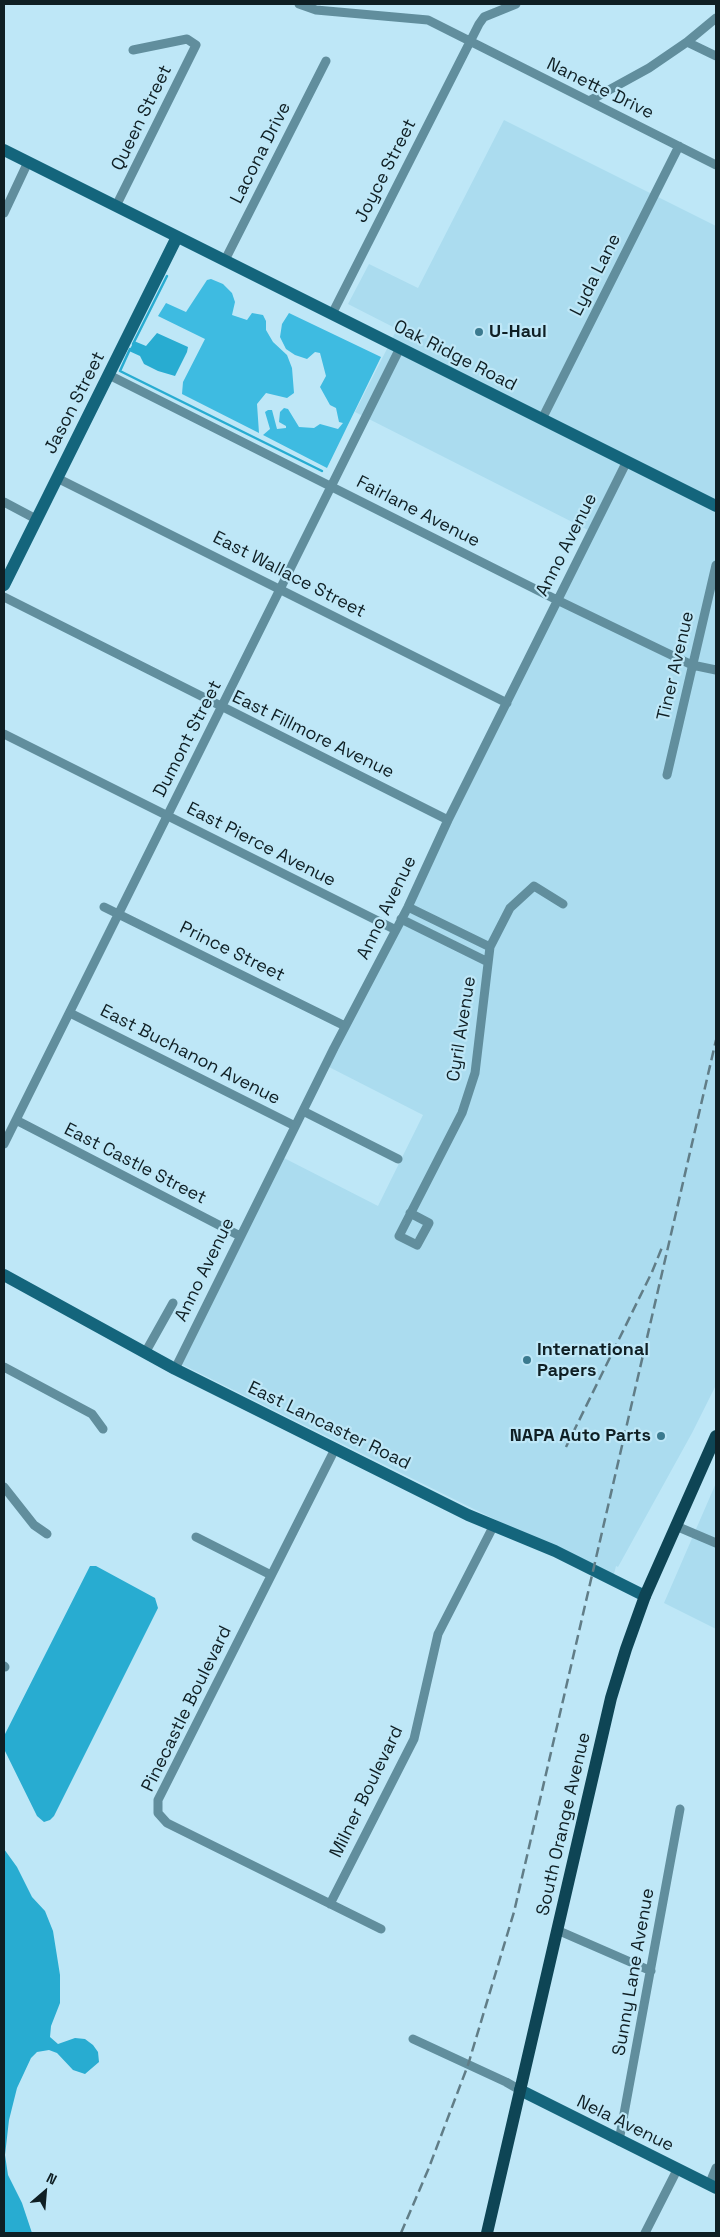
<!DOCTYPE html>
<style>
body{margin:0}
#map{position:relative;width:720px;height:2237px;overflow:hidden;background:#bee7f7;font-family:"Space Grotesk",sans-serif}
canvas{display:block}
.frame{position:absolute;inset:0;border:5px solid #0f1f24;pointer-events:none}
.north{position:absolute;left:20px;top:2167px;width:50px;height:50px;-webkit-text-stroke:4px #bee7f7;paint-order:stroke;rotate:27deg;font-size:14px;font-weight:700;line-height:20px;text-align:center;color:#0f1f24}
.north::after{content:'';display:block;margin:auto;width:18px;height:22px;background:#0f1f24;clip-path:polygon(50% 0,100% 100%,50% 72%,0 100%)}
</style>
<div id="map">
<canvas width="720" height="2237"></canvas>
<div class="frame"></div>
<div class="north">N</div>
</div>
<script>
const c = document.querySelector('canvas').getContext('2d');
c.lineJoin = 'round';
function fill(path, color) { c.fillStyle = color; c.fill(path, 'evenodd'); }
const poly = rows => new Path2D(rows.map(r => 'M' + r).join(''));
function strokePath(path, color, width, dash) { c.strokeStyle = color; c.lineWidth = width; c.lineCap = dash ? 'butt' : 'round'; c.setLineDash(dash || []); c.stroke(path); }
function write(font, color, halo, rows, align = 'center') {
  c.font = font + ' "Space Grotesk",sans-serif'; c.lineWidth = 4.5; c.setLineDash([]); c.textBaseline = 'middle'; c.strokeStyle = halo; c.fillStyle = color; for (const [text, x, y, turn = 0] of rows) {
    c.save(); c.translate(x, y); c.rotate((+turn || 0) * Math.PI / 180); c.textAlign = isNaN(turn) ? turn : align; if (halo) c.strokeText(text, 0, 0); c.fillText(text, 0, 0); c.restore();
  }
}
const built = poly([
 [504,120,716,226,716,1385,692,1433,618,1567,616,1566,613,1578,179,1363,282,1157,378,1206,423,1115,327,1066,592,532,355,412,397,329,348,304,369,264,418,288],
 [716,1483,716,1629,664,1603]
]);
const forest = poly([
 [211,279,223,284,232,293,235,302,232,315,247,320,252,313,263,315,266,321,266,330,273,342,287,355,292,368,294,393,287,398,266,393,257,404,259,433,182,394,183,382,205,339,158,316,166,303,186,312,207,280],
 [289,313,381,357,327,468,263,435,270,429,265,412,268,410,272,410,277,429,286,428,286,426,279,422,280,412,284,408,288,409,299,427,314,428,320,424,338,429,343,423,339,422,336,408,330,405,320,387,326,376,320,353,315,352,307,359,295,355,286,349,280,337,282,324]
]);
const water = poly([
 [157,333,188,347,187,352,175,376,158,371,144,364,140,356,129,351,134,341,146,346],
 [90,1566,96,1566,155,1598,158,1608,54,1816,50,1820,44,1822,37,1816,4,1749,4,1736],
 [4,1849,17,1867,32,1897,45,1911,53,1931,60,1975,60,2003,51,2026,50,2037,58,2044,75,2038,85,2039,93,2045,98,2052,99,2062,85,2074,73,2070,57,2053,49,2050,37,2052,31,2058,17,2088,9,2120,5,2155,8,2175,22,2203,32,2233,4,2233]
]);
const stream = poly([
 [133,344,167,276],
 [130,349,120,371,322,471]
]);
const street = poly([
 [299,4,316,10,428,20,716,165],
 [687,42,716,56],
 [589,101,649,68,687,42,716,18],
 [116,206,196,45,187,39,133,50],
 [4,213,28,162],
 [225,260,326,61],
 [332,314,479,24,484,17,516,4],
 [109,375,557,600,692,665,716,670],
 [542,419,679,146],
 [57,478,507,703],
 [4,502,36,519],
 [4,597,448,820],
 [4,734,396,930],
 [667,775,716,565],
 [104,907,345,1026],
 [408,907,490,947],
 [401,919,488,962],
 [70,1013,295,1126],
 [303,1111,398,1159],
 [16,1120,240,1236],
 [4,1144,400,348],
 [410,1213,429,1223,417,1245,399,1236,462,1113,475,1073,490,947,510,908,534,886,563,904],
 [145,1353,173,1303],
 [4,1367,92,1414,103,1429],
 [175,1369,334,1048,408,907,448,820,627,461],
 [335,1449,158,1800,158,1813,167,1823,381,1929],
 [4,1487,34,1525,47,1534],
 [676,1526,716,1543],
 [196,1537,271,1575],
 [4,1666,5,1667],
 [330,1904,414,1739,438,1634,494,1525],
 [557,1930,651,1971],
 [413,2039,506,2082,520,2090],
 [619,2141,680,1809],
 [709,2185,716,2168],
 [645,2233,677,2170]
]);
const secondary = poly([
 [4,150,716,506],
 [4,585,177,237],
 [4,1275,175,1369,468,1515,555,1551,645,1596],
 [520,2090,716,2188]
]);
const primary = poly([
 [487,2233,611,1698,626,1649,645,1596,716,1436]
]);
const rail = poly([
 [566,1447,652,1272,663,1245],
 [401,2233,428,2170,468,2065,514,1912,716,1040]
]);
const markers = [
 [479,332,5,"#3b7a8f"],
 [527,1360,5,"#3b7a8f"],
 [661,1436,5,"#3b7a8f"]
];
const streetNames = [
 ["Nanette Drive",600,89,26],
 ["Queen Street",142,118,-64],
 ["Lacona Drive",261,153,-63],
 ["Joyce Street",386,171,-63],
 ["Lyda Lane",596,275,-63],
 ["Oak Ridge Road",455,356,27],
 ["Jason Street",75,403,-63],
 ["Fairlane Avenue",418,512,27],
 ["Anno Avenue",567,545,-63],
 ["East Wallace Street",289,575,27],
 ["Tiner Avenue",676,666,-77],
 ["East Fillmore Avenue",313,735,26],
 ["Dumont Street",188,739,-63],
 ["East Pierce Avenue",261,845,27],
 ["Anno Avenue",387,908,-64],
 ["Prince Street",232,952,26],
 ["Cyril Avenue",462,1029,-81],
 ["East Buchanon Avenue",190,1055,27],
 ["East Castle Street",135,1164,27],
 ["Anno Avenue",205,1270,-64],
 ["East Lancaster Road",329,1426,26],
 ["Pinecastle Boulevard",187,1709,-64],
 ["Milner Boulevard",367,1792,-64],
 ["South Orange Avenue",564,1824,-77],
 ["Sunny Lane Avenue",634,1972,-80],
 ["Nela Avenue",625,2124,26]
];
const poiNames = [
 ["U-Haul",489,332],
 ["International",537,1350],
 ["Papers",537,1371],
 ["NAPA Auto Parts",651,1436,"right"]
];
fill(built, '#abdcef');
fill(forest, '#3ebbe1');
fill(water, '#28acd1');
strokePath(stream, '#28acd1', 2.5);
strokePath(street, '#618e9d', 9);
strokePath(secondary, '#14657c', 12);
strokePath(primary, '#0e4555', 12);
strokePath(rail, '#617d87', 2.5, [10, 5]);
for (const [x, y, r, color] of markers) { const dot = new Path2D(); dot.arc(x, y, r, 0, 2 * Math.PI); c.fillStyle = color; c.fill(dot); strokePath(dot, '#bee7f7', 2); }
write('18px', '#0f1f24', '#bee7f7', streetNames);
write('bold 18px', '#0f1f24', '#bee7f7', poiNames, 'left');
</script>
